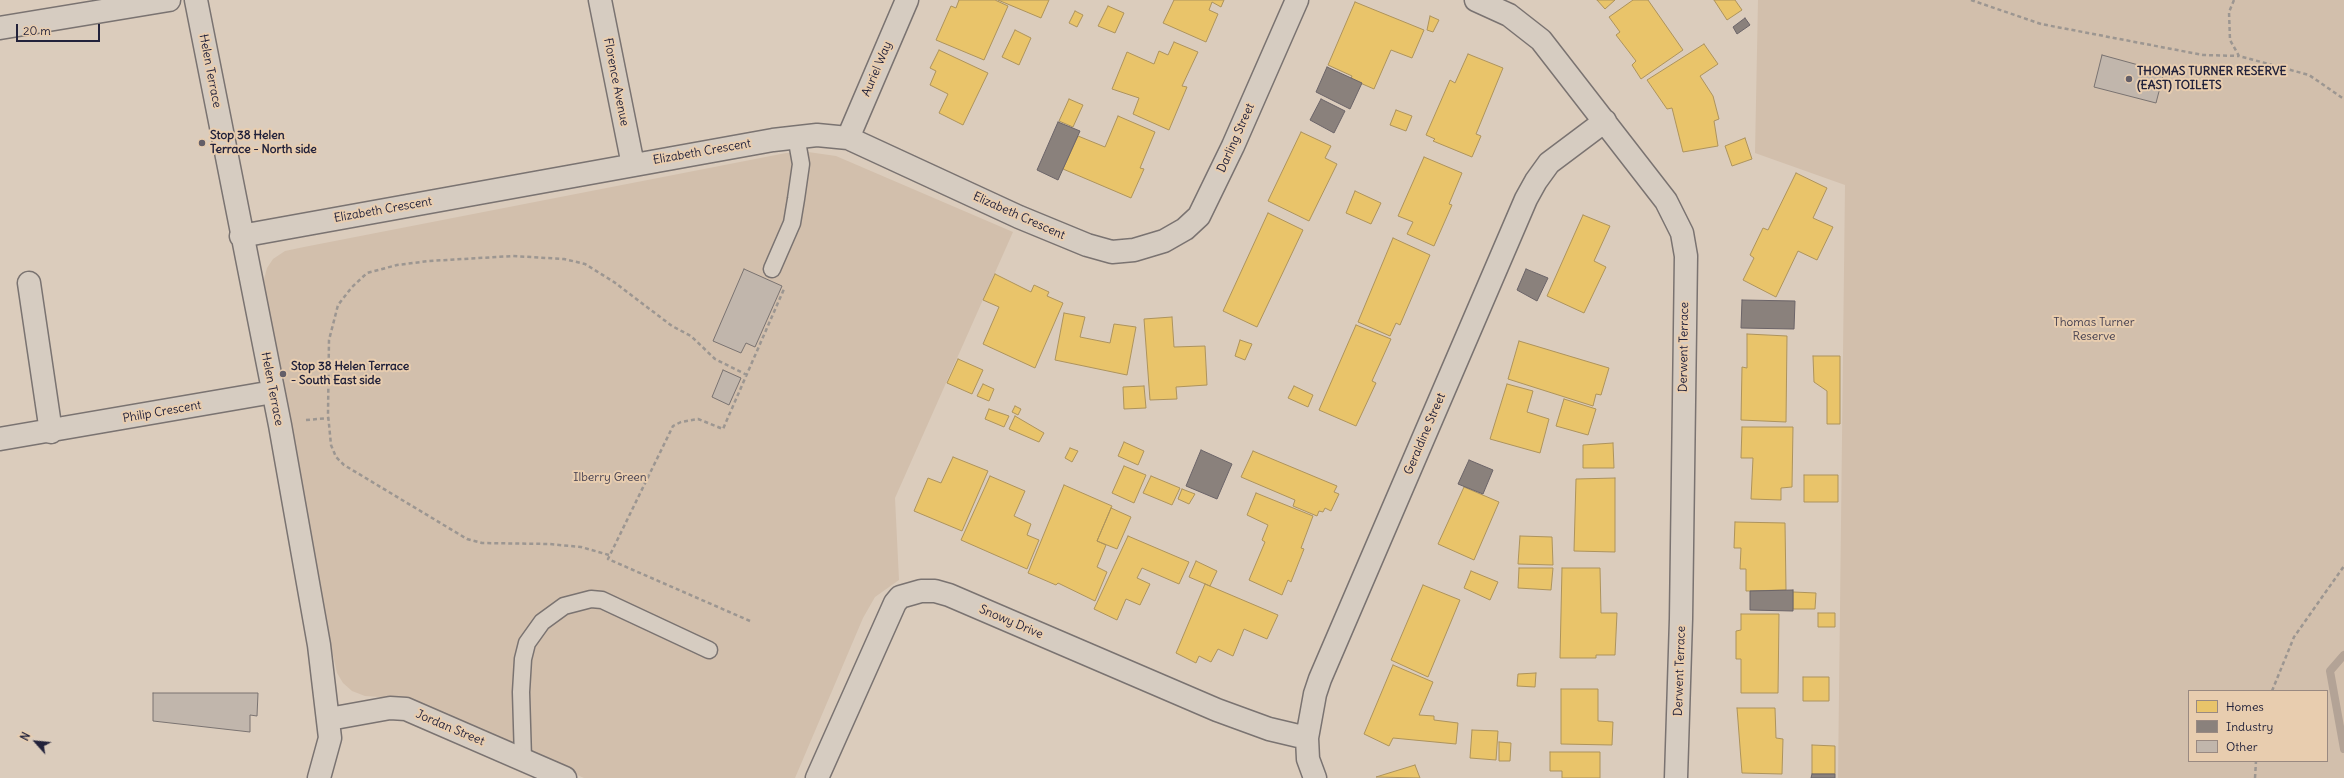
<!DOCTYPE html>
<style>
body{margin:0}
#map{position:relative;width:2344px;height:778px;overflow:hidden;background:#dbccbc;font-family:Delius,sans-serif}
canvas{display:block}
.legend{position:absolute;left:2188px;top:690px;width:140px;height:72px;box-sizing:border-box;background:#e8cdaf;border:1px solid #998981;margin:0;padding:5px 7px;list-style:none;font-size:12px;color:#22223b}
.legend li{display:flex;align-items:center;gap:8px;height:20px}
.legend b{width:20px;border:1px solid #998981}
.north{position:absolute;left:16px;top:722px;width:40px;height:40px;-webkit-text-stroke:3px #e8cdaf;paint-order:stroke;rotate:297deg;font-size:11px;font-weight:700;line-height:16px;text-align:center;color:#22223b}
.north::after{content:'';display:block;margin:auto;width:14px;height:18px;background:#22223b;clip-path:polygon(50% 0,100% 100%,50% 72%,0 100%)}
.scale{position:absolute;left:16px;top:24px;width:84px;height:18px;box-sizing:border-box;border:2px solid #22223b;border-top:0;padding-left:5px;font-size:12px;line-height:14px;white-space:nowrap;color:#22223b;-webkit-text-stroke:3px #e8cdaf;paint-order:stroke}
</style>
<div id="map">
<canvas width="2344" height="778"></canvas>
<ul class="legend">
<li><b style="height:11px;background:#e9c46a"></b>Homes</li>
<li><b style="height:11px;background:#8a817c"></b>Industry</li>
<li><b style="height:11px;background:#c1b6ac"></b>Other</li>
</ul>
<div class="north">N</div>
<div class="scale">20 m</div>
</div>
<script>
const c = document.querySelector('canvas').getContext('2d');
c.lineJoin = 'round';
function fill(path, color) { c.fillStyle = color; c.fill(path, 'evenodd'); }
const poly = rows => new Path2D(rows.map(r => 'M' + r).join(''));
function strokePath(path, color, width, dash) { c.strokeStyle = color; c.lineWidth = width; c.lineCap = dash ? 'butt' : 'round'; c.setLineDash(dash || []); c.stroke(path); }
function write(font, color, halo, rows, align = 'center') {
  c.font = font + ' Delius,sans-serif'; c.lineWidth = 4; c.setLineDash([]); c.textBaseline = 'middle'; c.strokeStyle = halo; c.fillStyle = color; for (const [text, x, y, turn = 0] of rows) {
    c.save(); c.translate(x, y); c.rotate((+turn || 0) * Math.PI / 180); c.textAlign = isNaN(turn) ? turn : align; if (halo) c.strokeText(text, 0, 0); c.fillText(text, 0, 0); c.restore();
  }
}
const green = poly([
 [1758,0,2344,0,2344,778,1838,778,1845,185,1755,153],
 [2189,691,2327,691,2327,761,2189,761],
 [808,152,836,156,1013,232,895,498,899,580,875,597,863,618,795,778,584,778,396,698,365,696,352,691,343,683,337,673,327,628,263,283,267,268,273,259,285,251,304,247,786,153]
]);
const homes = poly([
 [959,0,995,0,1008,6,984,60,936,40,951,6,956,8,959,0],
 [998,0,1049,0,1041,18,998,0],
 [1174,0,1224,0,1221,7,1212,2,1209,10,1218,14,1206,42,1163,23,1174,0],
 [1597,0,1615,0,1605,9,1597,0],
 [1633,0,1648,0,1683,50,1641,79,1632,65,1636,61,1616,35,1620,32,1609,17,1633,0],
 [1714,0,1735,0,1742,10,1727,20,1714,0],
 [1355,2,1424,30,1412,58,1391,50,1374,89,1351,79,1352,76,1328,65,1355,2],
 [1108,6,1124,13,1115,33,1098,26,1108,6],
 [1075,11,1083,15,1077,27,1069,23,1075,11],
 [1430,16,1439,20,1433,32,1427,30,1430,16],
 [1015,30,1031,38,1019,65,1002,57,1015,30],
 [1174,42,1198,52,1182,86,1187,87,1169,130,1133,114,1139,98,1112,89,1127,52,1154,64,1159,51,1168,55,1174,42],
 [1704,44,1718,64,1700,76,1713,96,1719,119,1714,121,1718,146,1683,152,1672,108,1667,109,1647,80,1704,44],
 [939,50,988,73,963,125,939,113,948,94,930,85,936,71,930,68,939,50],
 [1468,54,1503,68,1476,134,1481,136,1472,157,1433,141,1435,139,1426,135,1450,80,1455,83,1468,54],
 [1069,99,1083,105,1073,127,1059,121,1069,99],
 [1396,110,1412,116,1406,131,1390,125,1396,110],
 [1118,116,1155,132,1140,168,1144,169,1131,198,1063,169,1078,136,1105,147,1118,116],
 [1301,132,1331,146,1325,158,1337,164,1309,221,1268,201,1301,132],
 [1745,138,1752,159,1732,166,1725,146,1745,138],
 [1424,157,1462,173,1449,204,1452,205,1434,246,1407,234,1413,222,1398,216,1424,157],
 [1796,173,1827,188,1813,218,1833,227,1817,260,1798,251,1776,297,1743,280,1754,258,1750,255,1763,228,1768,230,1796,173],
 [1355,191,1381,203,1371,224,1346,213,1355,191],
 [1268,213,1303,230,1257,327,1223,311,1268,213],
 [1583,215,1610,226,1594,261,1606,267,1584,313,1547,296,1583,215],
 [1393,238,1430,255,1400,325,1396,323,1390,336,1358,322,1393,238],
 [995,274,1031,292,1034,285,1049,292,1047,296,1063,303,1035,368,983,344,999,307,983,300,995,274],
 [1064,313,1085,317,1080,337,1110,343,1114,324,1136,327,1127,375,1055,360,1064,313],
 [1172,317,1174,347,1205,346,1207,385,1176,387,1177,399,1150,400,1144,319,1172,317],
 [1356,325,1391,339,1372,381,1376,383,1356,426,1319,410,1356,325],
 [1747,334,1787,336,1786,422,1741,420,1742,367,1747,368,1747,334],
 [1240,340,1252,344,1245,360,1235,356,1240,340],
 [1519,341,1609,368,1601,395,1596,394,1593,406,1508,379,1519,341],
 [1813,356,1840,356,1840,424,1827,424,1827,391,1814,382,1813,356],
 [958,359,983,370,972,394,947,383,958,359],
 [983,384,994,389,989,401,977,396,983,384],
 [1507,384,1533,391,1527,412,1549,419,1540,453,1490,439,1507,384],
 [1144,386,1146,408,1124,409,1123,387,1144,386],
 [1294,386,1313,395,1308,407,1288,398,1294,386],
 [1564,399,1596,409,1588,435,1556,426,1564,399],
 [1015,406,1021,409,1018,415,1012,412,1015,406],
 [989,409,1009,416,1004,427,985,419,989,409],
 [1015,416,1044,433,1039,442,1009,429,1015,416],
 [1742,427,1793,427,1792,487,1781,488,1781,500,1751,499,1753,458,1741,458,1742,427],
 [1124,442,1144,451,1138,465,1118,456,1124,442],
 [1613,443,1614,468,1583,468,1583,445,1613,443],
 [1070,448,1078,451,1072,462,1065,458,1070,448],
 [1253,451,1337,486,1334,492,1339,494,1331,511,1325,508,1323,512,1319,511,1317,516,1293,506,1295,500,1241,477,1253,451],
 [953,457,988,471,962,531,914,511,928,478,941,483,953,457],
 [1124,466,1146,475,1134,503,1112,493,1124,466],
 [1804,475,1838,475,1838,502,1804,502,1804,475],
 [990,476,1025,491,1014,516,1031,524,1027,535,1039,540,1027,569,961,540,990,476],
 [1151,476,1180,488,1172,505,1143,493,1151,476],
 [1615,478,1615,552,1574,551,1576,479,1615,478],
 [1064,485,1112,506,1097,541,1106,545,1097,567,1107,572,1095,601,1058,583,1056,585,1028,573,1064,485],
 [1464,487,1499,502,1474,560,1438,544,1464,487],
 [1182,489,1195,494,1189,504,1178,499,1182,489],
 [1256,493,1313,516,1301,548,1304,549,1291,582,1288,580,1282,595,1249,580,1265,542,1262,540,1268,525,1247,515,1256,493],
 [1111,508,1131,517,1117,549,1097,541,1111,508],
 [1735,522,1785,523,1786,590,1746,591,1746,569,1740,569,1741,548,1734,548,1735,522],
 [1128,536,1189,562,1179,584,1142,568,1137,578,1150,584,1140,605,1126,599,1117,620,1094,609,1128,536],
 [1520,536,1552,537,1553,565,1518,564,1520,536],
 [1196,561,1217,571,1210,586,1189,577,1196,561],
 [1519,568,1553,568,1551,590,1518,588,1519,568],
 [1562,568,1600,568,1601,613,1617,613,1615,655,1596,655,1596,658,1560,658,1562,568],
 [1471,571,1498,582,1490,600,1464,588,1471,571],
 [1205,584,1278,615,1267,639,1244,629,1233,656,1218,649,1211,662,1199,656,1196,663,1176,653,1205,584],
 [1423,585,1460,600,1428,677,1391,660,1423,585],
 [1793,592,1816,593,1815,609,1793,609,1793,592],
 [1818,613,1835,613,1835,627,1818,627,1818,613],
 [1741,614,1779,614,1778,693,1741,693,1741,659,1736,659,1736,631,1741,630,1741,614],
 [1393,665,1433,682,1419,715,1434,716,1434,720,1458,723,1456,744,1393,738,1389,746,1364,734,1393,665],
 [1536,673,1535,687,1517,686,1518,674,1536,673],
 [1803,677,1829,677,1829,701,1803,701,1803,677],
 [1561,689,1598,689,1598,721,1613,722,1612,745,1561,744,1561,689],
 [1737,708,1775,708,1776,738,1783,739,1782,774,1742,773,1737,708],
 [1472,730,1498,731,1496,760,1470,758,1472,730],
 [1499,742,1511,743,1510,761,1499,761,1499,742],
 [1812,745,1835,746,1835,774,1812,774,1812,745],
 [1550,752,1600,752,1600,778,1562,778,1562,771,1550,771,1550,752],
 [1415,765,1420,778,1376,777,1415,765]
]);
const industry = poly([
 [1745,18,1750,25,1737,34,1733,27,1745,18],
 [1327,67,1362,83,1350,109,1316,92,1327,67],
 [1321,99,1345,111,1334,133,1310,120,1321,99],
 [1058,122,1080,131,1058,180,1037,170,1058,122],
 [1526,269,1548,278,1537,301,1517,290,1526,269],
 [1742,300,1795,301,1794,329,1741,328,1742,300],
 [1201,450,1232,464,1217,499,1186,486,1201,450],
 [1469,460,1493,470,1483,494,1458,484,1469,460],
 [1793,590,1793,611,1750,610,1750,591,1793,590],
 [1812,774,1835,774,1835,778,1811,778,1812,774]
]);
const stream = poly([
 [2344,655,2330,671,2344,749]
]);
const building = poly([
 [2102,55,2164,72,2156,103,2094,87,2102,55],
 [744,269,782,286,755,347,746,343,741,353,713,341,744,269],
 [723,370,741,378,729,405,712,397,723,370],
 [153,693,258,693,257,716,250,715,250,732,153,721,153,693]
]);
const path = poly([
 [1971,0,2041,24,2203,55,2239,56],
 [2234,0,2229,12,2230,40,2239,56,2309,75,2344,99],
 [306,420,329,418],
 [609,555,581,547,549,544,482,543,467,539,344,465,336,457,331,445,328,414,329,340,338,305,352,287,367,273,397,265,429,261,513,256,564,259,585,264,614,282,672,326,691,336,715,359,747,375],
 [750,621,608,559,673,426,681,422,698,419,723,429,784,289],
 [2272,691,2294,637,2344,566],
 [2255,778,2256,761]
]);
const lane = poly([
 [772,269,792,223,796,199,801,164,796,136],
 [523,759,521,692,523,659,527,643,542,622,564,606,591,599,602,600,709,650]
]);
const street = poly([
 [196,0,280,425,319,645,330,738,319,778],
 [600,0,633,165],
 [1476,0,1509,15,1541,40,1666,201,1682,233,1686,256,1681,619,1676,778],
 [0,28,169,0],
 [848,138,907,0],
 [241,236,773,140,817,135,848,138,1019,217,1087,245,1112,252,1134,250,1164,241,1185,229,1199,216,1233,146,1297,0],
 [29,283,51,432],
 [0,439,273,392],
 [329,719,390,708,406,709,565,778],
 [817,778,895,603,900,597,921,591,935,591,949,595,1217,710,1269,729,1307,738],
 [1315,778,1308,759,1307,738,1315,694,1320,679,1526,199,1536,181,1549,163,1605,121]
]);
const markers = [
 [2129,79,4,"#635e68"],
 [202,143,4,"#635e68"],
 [283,374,4,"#635e68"]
];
const streetNames = [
 ["Auriel Way",877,69,-67],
 ["Helen Terrace",210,71,79],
 ["Florence Avenue",616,82,79],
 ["Darling Street",1236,138,-66],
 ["Elizabeth Crescent",702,152,-10],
 ["Elizabeth Crescent",383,210,-10],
 ["Elizabeth Crescent",1019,216,24],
 ["Derwent Terrace",1684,347,-89],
 ["Helen Terrace",272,389,79],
 ["Philip Crescent",162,412,-10],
 ["Geraldine Street",1425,434,-67],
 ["Snowy Drive",1011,622,23],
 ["Derwent Terrace",1680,671,-88],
 ["Jordan Street",450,728,23]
];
const poiNames = [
 ["THOMAS TURNER RESERVE",2137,72],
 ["(EAST) TOILETS",2137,86],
 ["Stop 38 Helen",210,136],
 ["Terrace - North side",210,150],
 ["Stop 38 Helen Terrace",291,367],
 ["- South East side",291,381]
];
const parkNames = [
 ["Thomas Turner",2094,323],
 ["Reserve",2094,337],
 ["Ilberry Green",610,478]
];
fill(green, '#d2bfac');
fill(homes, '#e9c46a');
strokePath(homes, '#ad935c', 1);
fill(industry, '#8a817c');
strokePath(industry, '#6b6468', 1);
strokePath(stream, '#b3a396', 8);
fill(building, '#c1b6ac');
strokePath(building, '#7a7371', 1);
strokePath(lane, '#7a7371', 19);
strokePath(street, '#7a7371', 25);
strokePath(path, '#9c9691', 2.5, [4, 3]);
strokePath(lane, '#d6ccc1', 16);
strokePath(street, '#d6ccc1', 22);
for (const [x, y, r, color] of markers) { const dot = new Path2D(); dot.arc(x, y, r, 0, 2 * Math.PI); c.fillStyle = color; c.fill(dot); strokePath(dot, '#e8cdaf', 1.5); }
write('12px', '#22223b', '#e8cdaf', streetNames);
write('bold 12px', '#22223b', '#e8cdaf', poiNames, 'left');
write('12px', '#443f4f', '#e8cdaf', parkNames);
</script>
